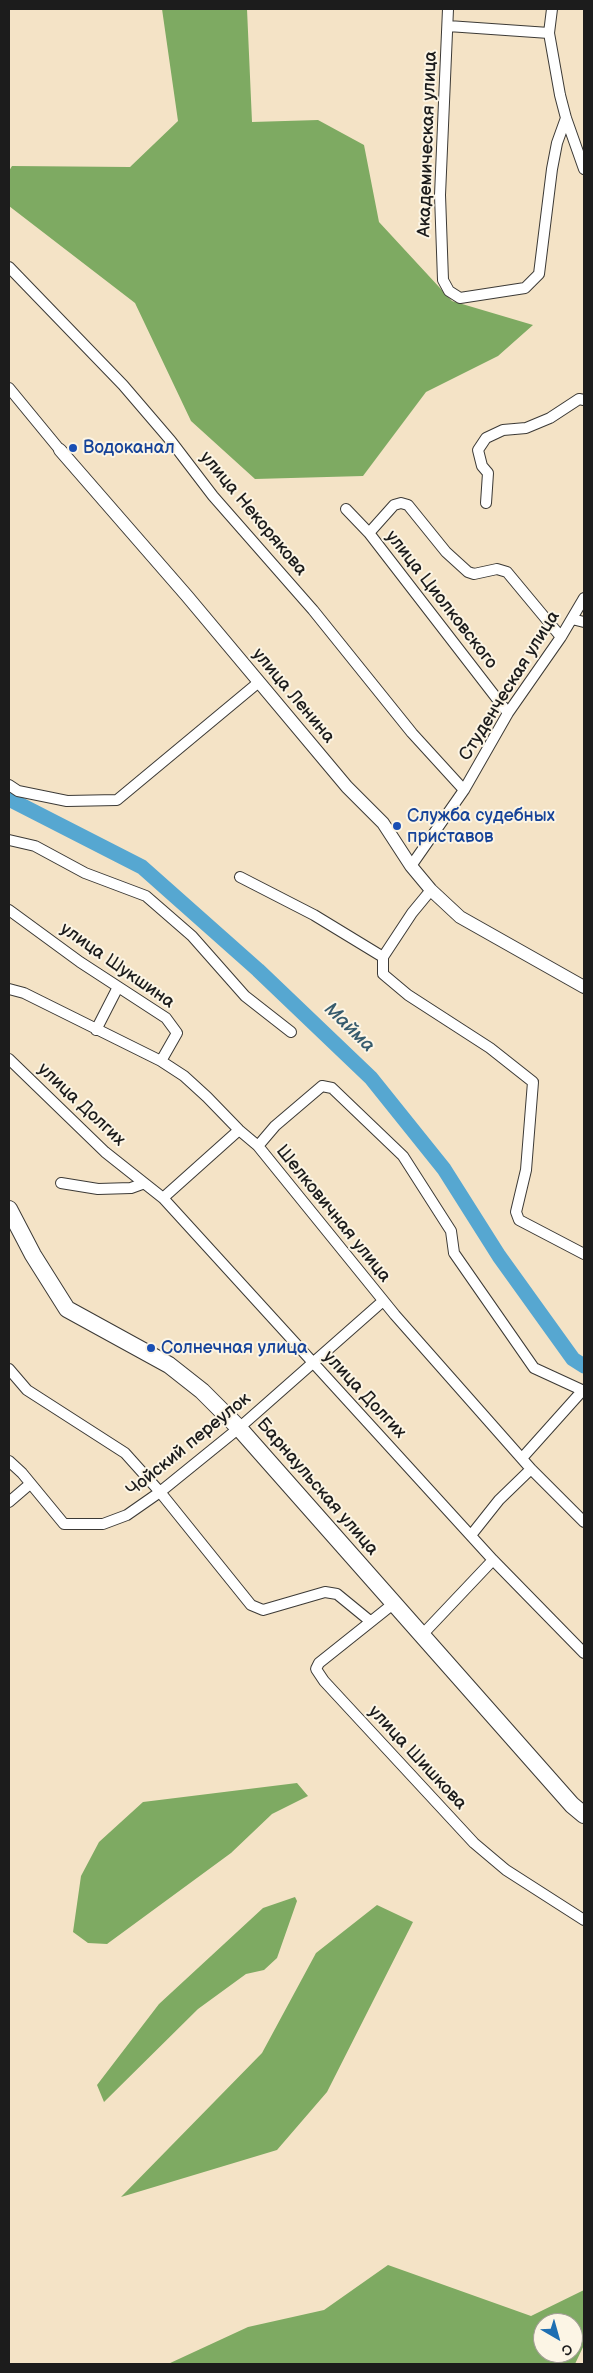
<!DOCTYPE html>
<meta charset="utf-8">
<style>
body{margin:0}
#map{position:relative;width:593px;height:2373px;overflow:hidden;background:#f4e3c6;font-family:"Balsamiq Sans",sans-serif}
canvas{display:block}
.frame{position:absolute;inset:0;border:10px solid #1c1c1c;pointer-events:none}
.north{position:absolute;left:533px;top:2313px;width:50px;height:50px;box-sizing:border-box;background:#fcf5e5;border:1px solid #a29e95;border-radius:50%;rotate:142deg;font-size:14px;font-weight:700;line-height:20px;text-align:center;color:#1c1c1c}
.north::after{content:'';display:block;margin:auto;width:18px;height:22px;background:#1f6fb2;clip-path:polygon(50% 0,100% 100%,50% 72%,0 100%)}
</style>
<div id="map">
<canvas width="593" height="2373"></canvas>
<div class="frame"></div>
<div class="north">С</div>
</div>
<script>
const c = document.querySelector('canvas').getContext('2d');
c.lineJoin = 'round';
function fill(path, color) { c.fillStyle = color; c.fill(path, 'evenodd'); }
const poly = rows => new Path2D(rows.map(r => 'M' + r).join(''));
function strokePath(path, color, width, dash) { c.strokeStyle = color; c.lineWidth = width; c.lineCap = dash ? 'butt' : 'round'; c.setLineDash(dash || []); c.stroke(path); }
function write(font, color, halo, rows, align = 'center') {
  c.font = font + ' "Balsamiq Sans",sans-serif'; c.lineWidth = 4; c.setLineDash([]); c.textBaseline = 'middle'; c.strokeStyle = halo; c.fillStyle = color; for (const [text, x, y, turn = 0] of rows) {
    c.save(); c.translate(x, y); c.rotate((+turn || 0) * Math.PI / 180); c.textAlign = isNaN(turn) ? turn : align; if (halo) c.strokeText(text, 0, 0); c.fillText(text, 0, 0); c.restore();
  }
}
const forest = poly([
 [162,9,247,9,252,122,318,120,364,145,379,222,452,301,533,325,498,356,426,392,363,476,255,479,191,421,135,303,9,206,9,171,12,166,130,167,178,121],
 [297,1783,308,1796,272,1814,231,1853,107,1944,88,1943,73,1932,81,1876,99,1842,143,1802],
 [295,1897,297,1901,277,1958,264,1970,246,1974,198,2009,104,2102,97,2085,159,2004,263,1908],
 [377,1905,413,1922,327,2092,277,2150,121,2197,262,2053,316,1953],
 [388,2265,531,2316,584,2290,584,2345,575,2364,168,2364,248,2327,324,2310],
 [543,2323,573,2323,573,2353,543,2353]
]);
const river = poly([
 [9,799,142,867,258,970,371,1078,444,1169,499,1256,573,1359,584,1366]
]);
const minor = poly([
 [448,9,440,195,443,280,449,291,460,298,525,288,539,274,552,169,557,143,566,118],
 [552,9,549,33,560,95,566,118,584,169],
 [448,26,549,33],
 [9,267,123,385,171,441,213,496,313,610,412,733,464,790],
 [9,388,60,450],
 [486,503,488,473,482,466,478,450,486,438,503,430,526,428,550,418,579,399,584,400],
 [346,509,369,533,508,713],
 [369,533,394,505,401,503,408,505,446,552,468,572,474,574,497,569,507,572,561,637],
 [572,619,584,622],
 [9,785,18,791,67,801,117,800,259,682],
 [9,840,35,846,85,873,146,896,192,936,245,996,291,1032],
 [411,866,464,790,508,713,561,637,584,598],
 [240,877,314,915,383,957],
 [431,890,412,913,383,957,383,974,408,995,490,1048,533,1082,526,1170,516,1212,519,1220,584,1254],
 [9,910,80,962,166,1018,177,1033,161,1061],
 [9,989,24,993,161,1061,184,1076,207,1097,239,1130,258,1146,395,1315,531,1469,584,1522],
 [96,1030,118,987],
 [9,1059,105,1152,163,1198,493,1560,584,1653],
 [258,1146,275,1126,322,1086,332,1088,403,1156,451,1231,454,1253,534,1368,584,1391],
 [61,1183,98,1189,131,1188,142,1184],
 [163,1198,239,1130],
 [9,1369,27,1390,125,1453,160,1492,251,1605,263,1610,325,1592,337,1594,370,1621],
 [523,1457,583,1390],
 [9,1461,22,1473,64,1524,103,1524,127,1515,160,1492,239,1428,383,1301],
 [9,1502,30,1484],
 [472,1534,499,1500,531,1469],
 [393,1604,319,1663,316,1669,324,1681,474,1843,506,1870,584,1920],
 [422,1635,493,1560]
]);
const tertiary = poly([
 [60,450,187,596,347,787,383,823,411,866,431,890,460,917,584,987]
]);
const primary = poly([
 [9,1209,33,1255,67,1309,169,1365,202,1391,239,1428,572,1805,584,1815]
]);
const markers = [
 [73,448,5,"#1a4fb4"],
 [397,826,5,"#1a4fb4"],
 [151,1348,5,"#1a4fb4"]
];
const streetNames = [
 ["Академическая улица",428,144,-88],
 ["улица Некорякова",253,514,50],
 ["улица Циолковского",441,600,52],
 ["Студенческая улица",510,686,-58],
 ["улица Ленина",293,696,50],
 ["улица Шукшина",117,966,35],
 ["улица Долгих",81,1105,43],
 ["Шелковичная улица",333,1214,51],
 ["улица Долгих",364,1395,47],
 ["Чойский переулок",189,1445,-39],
 ["Барнаульская улица",317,1487,49],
 ["улица Шишкова",417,1758,47]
];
const transitNames = [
 ["Водоканал",83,448],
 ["Служба судебных",407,816],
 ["приставов",407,837],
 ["Солнечная улица",161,1348]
];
const waterNames = [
 ["Майма",349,1028,44]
];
fill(forest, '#7eaa62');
strokePath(river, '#56a7d1', 15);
strokePath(minor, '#3c3a36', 12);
strokePath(tertiary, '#3c3a36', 14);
strokePath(primary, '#3c3a36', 18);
strokePath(minor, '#fff', 10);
strokePath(tertiary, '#fff', 12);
strokePath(primary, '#fff', 16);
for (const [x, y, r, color] of markers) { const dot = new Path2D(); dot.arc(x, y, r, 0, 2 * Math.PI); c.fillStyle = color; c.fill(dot); strokePath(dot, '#fcf5e5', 2); }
write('18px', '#1c1c1c', '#fcf5e5', streetNames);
write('18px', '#164399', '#fcf5e5', transitNames, 'left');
write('italic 19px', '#365b6d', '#fcf5e5', waterNames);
</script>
